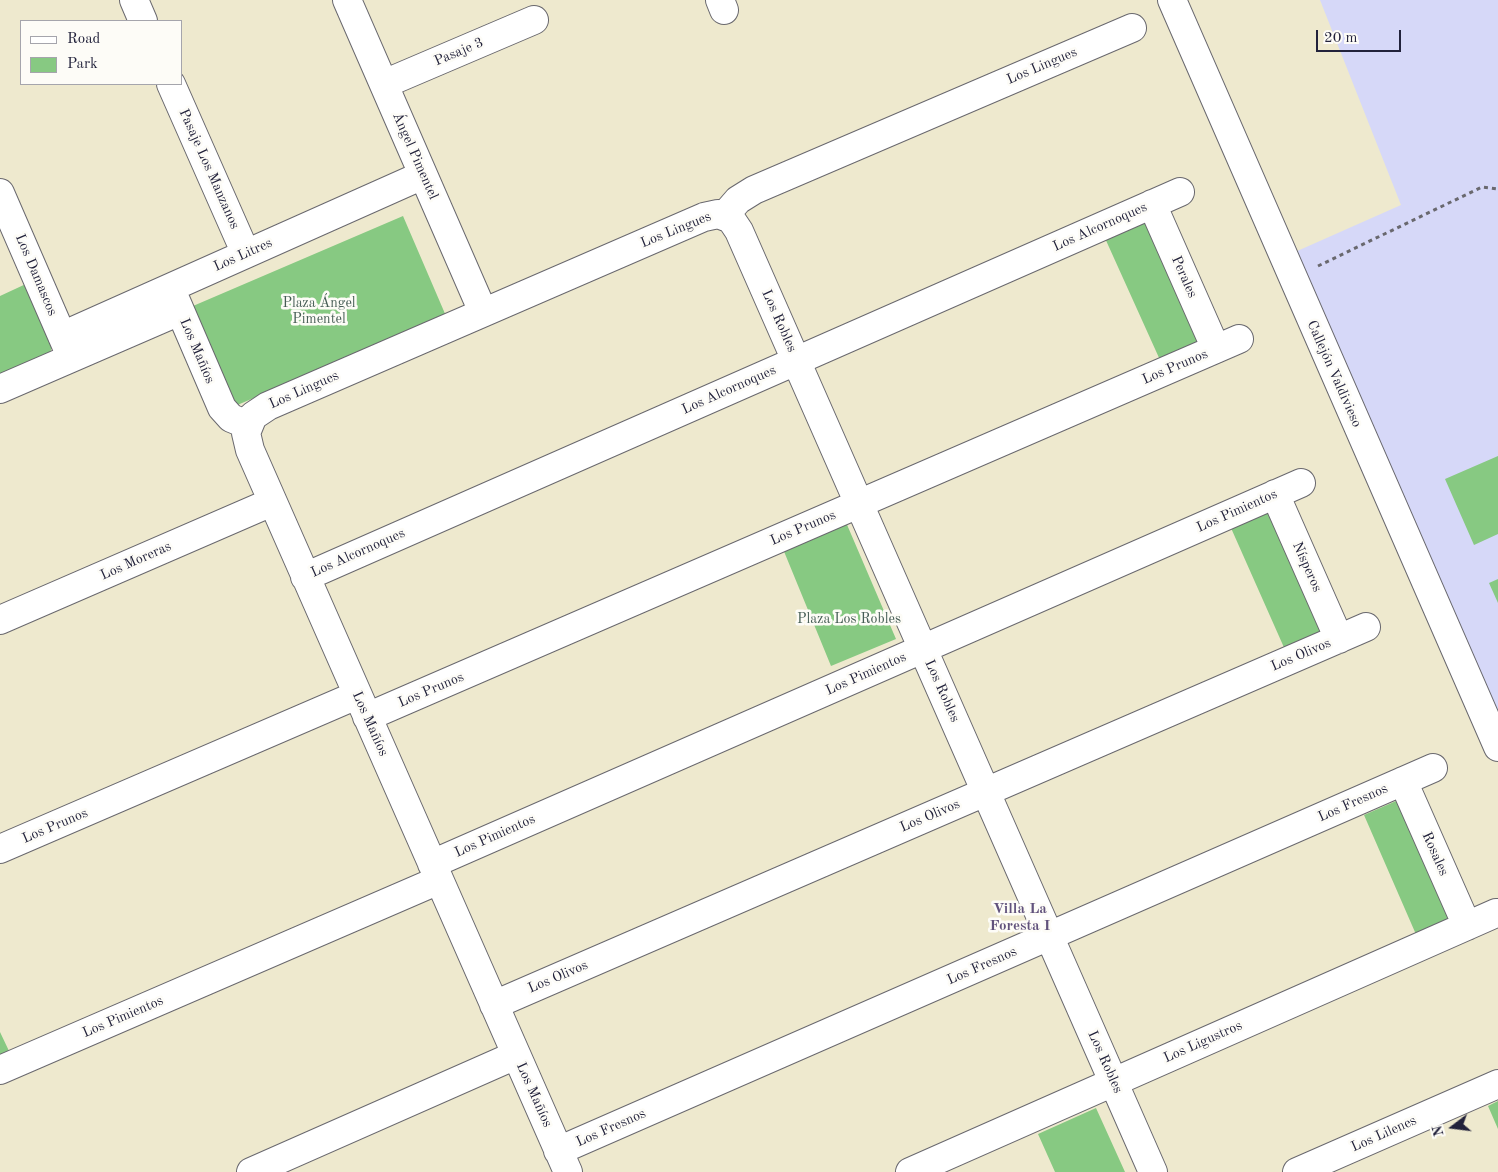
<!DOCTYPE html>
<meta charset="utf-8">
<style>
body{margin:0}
#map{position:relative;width:1498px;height:1172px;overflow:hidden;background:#eee9ce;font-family:"Old Standard TT",serif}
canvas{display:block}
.legend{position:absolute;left:20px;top:20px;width:162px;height:65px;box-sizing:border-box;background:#fdfcf7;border:1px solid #a5a5ac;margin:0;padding:6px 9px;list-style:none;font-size:15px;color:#22223b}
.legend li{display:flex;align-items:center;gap:10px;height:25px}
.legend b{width:25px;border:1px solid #a5a5ac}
.north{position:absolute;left:1428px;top:1102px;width:50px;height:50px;-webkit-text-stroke:4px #fdfcf7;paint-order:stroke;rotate:255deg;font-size:14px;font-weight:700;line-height:20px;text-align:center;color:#22223b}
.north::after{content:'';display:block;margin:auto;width:18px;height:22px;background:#22223b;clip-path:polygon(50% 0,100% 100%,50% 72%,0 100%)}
.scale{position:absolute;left:1316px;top:30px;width:85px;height:22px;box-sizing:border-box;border:2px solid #22223b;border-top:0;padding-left:6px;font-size:15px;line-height:18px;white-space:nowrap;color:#22223b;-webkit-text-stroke:4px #fdfcf7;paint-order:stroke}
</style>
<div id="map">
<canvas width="1498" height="1172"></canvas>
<ul class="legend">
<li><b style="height:6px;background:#fff"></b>Road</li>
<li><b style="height:14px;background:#87c982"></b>Park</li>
</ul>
<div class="north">N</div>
<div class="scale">20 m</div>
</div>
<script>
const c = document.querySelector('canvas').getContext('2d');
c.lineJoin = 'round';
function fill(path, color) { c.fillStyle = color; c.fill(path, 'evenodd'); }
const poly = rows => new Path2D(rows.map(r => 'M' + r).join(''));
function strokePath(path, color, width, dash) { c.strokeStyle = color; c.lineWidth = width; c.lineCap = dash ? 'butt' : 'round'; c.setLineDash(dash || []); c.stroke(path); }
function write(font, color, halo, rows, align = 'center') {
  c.font = font + ' "Old Standard TT",serif'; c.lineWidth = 5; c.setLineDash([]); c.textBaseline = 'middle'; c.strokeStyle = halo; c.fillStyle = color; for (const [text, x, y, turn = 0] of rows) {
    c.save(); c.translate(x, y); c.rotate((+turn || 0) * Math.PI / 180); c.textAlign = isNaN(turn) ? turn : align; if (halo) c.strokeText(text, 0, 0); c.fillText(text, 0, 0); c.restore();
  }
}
const built = poly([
 [1320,0,1498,0,1498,717,1295,252,1401,205]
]);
const green = poly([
 [403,216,446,316,235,406,193,306],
 [1144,219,1198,343,1160,360,1104,236],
 [28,283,52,344,50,355,0,377,0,296],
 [1498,456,1498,534,1474,545,1445,479],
 [1270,511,1325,635,1286,652,1231,528],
 [845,520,896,639,831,666,783,549],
 [1498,579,1498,603,1489,583],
 [1403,798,1458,921,1418,939,1364,815],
 [0,1032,9,1051,0,1055],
 [1498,1101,1498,1129,1488,1106],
 [1096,1108,1125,1172,1055,1172,1038,1134]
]);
const path = poly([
 [1318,266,1482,187,1498,189]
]);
const minor = poly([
 [134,0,143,21],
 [347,0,483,312],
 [720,0,724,10],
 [1172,0,1498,747],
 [171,84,246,254],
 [384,84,534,20],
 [0,193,69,352],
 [1152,204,1216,349],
 [725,215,738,200,754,190,1132,28],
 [173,294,222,408,231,418,248,425],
 [62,336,423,175],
 [0,389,180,311],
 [1275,494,1339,639],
 [305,577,1180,192],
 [0,620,272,502],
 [367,717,1239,339],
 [1403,781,1467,926],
 [0,849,357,695],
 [432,864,1301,483],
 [494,1005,1366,627],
 [0,1070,439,880],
 [558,1151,1433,768],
 [251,1172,516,1055],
 [568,1172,250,450,246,433,253,416,268,406,704,217,718,214,731,219,739,231,1153,1172],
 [910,1172,1496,913],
 [1297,1172,1498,1084]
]);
const streetNames = [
 ["Pasaje 3",459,52,-23],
 ["Los Lingues",1042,66,-23],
 ["Ángel Pimentel",415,156,66],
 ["Pasaje Los Manzanos",209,169,66],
 ["Los Alcornoques",1100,227,-24],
 ["Los Lingues",676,230,-22],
 ["Los Litres",243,255,-24],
 ["Los Damascos",36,275,67],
 ["Perales",1184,277,66],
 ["Los Robles",779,321,66],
 ["Los Mañíos",197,351,67],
 ["Los Prunos",1175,367,-23],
 ["Callejón Valdivieso",1334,374,66],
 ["Los Lingues",304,390,-24],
 ["Los Alcornoques",729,390,-24],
 ["Los Pimientos",1237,511,-24],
 ["Los Prunos",803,528,-23],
 ["Los Alcornoques",358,553,-24],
 ["Los Moreras",136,561,-24],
 ["Nísperos",1307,567,66],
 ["Los Olivos",1301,655,-23],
 ["Los Pimientos",866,674,-24],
 ["Los Prunos",431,690,-23],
 ["Los Robles",942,691,66],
 ["Los Mañíos",370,724,66],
 ["Los Fresnos",1353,803,-24],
 ["Los Olivos",930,816,-23],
 ["Los Prunos",55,826,-23],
 ["Los Pimientos",495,836,-24],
 ["Rosales",1435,854,66],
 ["Los Fresnos",982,966,-24],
 ["Los Olivos",558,977,-23],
 ["Los Pimientos",123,1017,-23],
 ["Los Ligustros",1203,1042,-24],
 ["Los Robles",1105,1062,66],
 ["Los Mañíos",534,1095,66],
 ["Los Fresnos",611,1128,-24],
 ["Los Lilenes",1384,1134,-24]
];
const parkNames = [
 ["Plaza Ángel",319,303],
 ["Pimentel",319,319],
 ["Plaza Los Robles",849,619]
];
const neighbourhoodNames = [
 ["Villa La",1020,909],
 ["Foresta I",1020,926]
];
fill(built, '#d6d8f8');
fill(green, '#87c982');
strokePath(minor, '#69686e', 30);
strokePath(path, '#69686e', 3, [4, 4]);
strokePath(minor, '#fff', 28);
write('14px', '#22223b', '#fdfcf7', streetNames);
write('14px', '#455c54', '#fdfcf7', parkNames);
write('bold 15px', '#61527c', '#fdfcf7', neighbourhoodNames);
</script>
